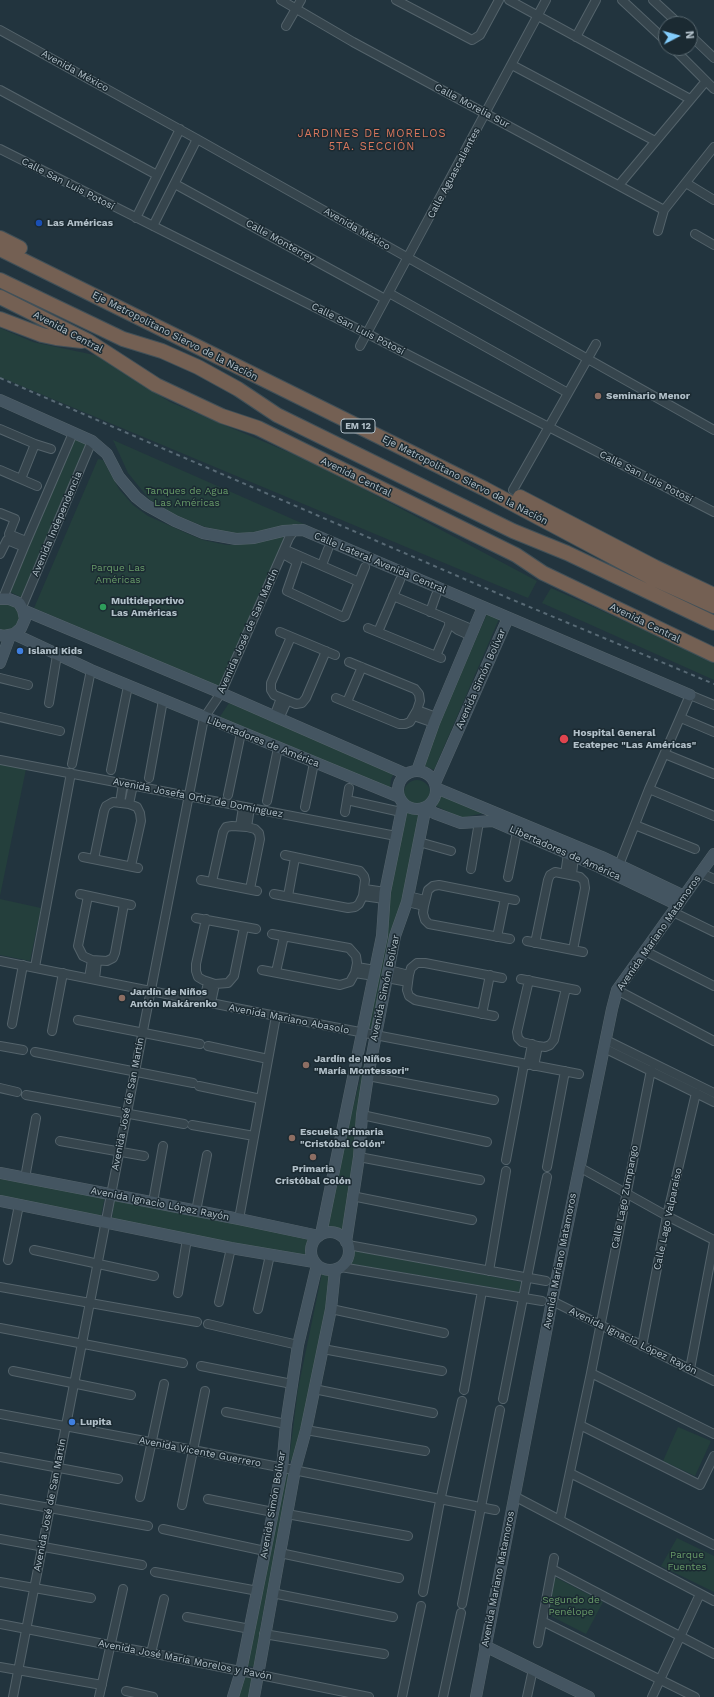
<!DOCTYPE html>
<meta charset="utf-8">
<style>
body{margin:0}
#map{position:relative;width:714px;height:1697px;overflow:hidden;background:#22343e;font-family:"Work Sans",sans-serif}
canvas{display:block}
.north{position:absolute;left:658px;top:16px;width:40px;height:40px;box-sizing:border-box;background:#1b2a32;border:1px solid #57666e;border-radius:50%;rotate:84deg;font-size:11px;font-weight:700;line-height:16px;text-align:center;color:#b2c0c9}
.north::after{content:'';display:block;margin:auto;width:14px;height:18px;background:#83cdfc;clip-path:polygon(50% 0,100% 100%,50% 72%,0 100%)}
</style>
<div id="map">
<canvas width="714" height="1697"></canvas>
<div class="north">N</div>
</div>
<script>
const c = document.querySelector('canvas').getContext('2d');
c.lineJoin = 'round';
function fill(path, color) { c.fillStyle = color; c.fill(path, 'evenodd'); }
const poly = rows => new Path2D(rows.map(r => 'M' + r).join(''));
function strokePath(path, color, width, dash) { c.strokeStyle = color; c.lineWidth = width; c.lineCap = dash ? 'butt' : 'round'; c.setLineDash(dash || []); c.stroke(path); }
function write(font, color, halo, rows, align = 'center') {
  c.font = font + ' "Work Sans",sans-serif'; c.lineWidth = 3; c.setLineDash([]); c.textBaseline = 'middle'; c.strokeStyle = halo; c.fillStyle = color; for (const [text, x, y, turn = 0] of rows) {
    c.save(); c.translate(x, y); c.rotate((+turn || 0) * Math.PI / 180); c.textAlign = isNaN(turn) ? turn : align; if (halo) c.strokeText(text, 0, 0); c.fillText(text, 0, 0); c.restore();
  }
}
const green = poly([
 [0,328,33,342,99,356,170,402,319,465,537,581,528,598,0,377],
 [75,436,88,442,21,597,8,591],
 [113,440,306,525,280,526,252,533,232,533,205,527,173,514,150,500,128,473],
 [98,459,103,460,119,489,133,505,148,516,184,532,203,540,227,545,240,544,280,536,283,537,283,543,221,688,34,608],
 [551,588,714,661,714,680,542,603],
 [5,603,10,604,18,609,21,618,14,630,0,631,0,605],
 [487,614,499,619,434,770,421,764],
 [229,703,394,773,391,779,390,790,347,770,324,764,219,718],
 [0,764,26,769,0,896],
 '404 793a13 13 0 1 1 26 0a13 13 0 1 1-26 0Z',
 [439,791,484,813,461,818,434,805],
 [405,812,420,814,403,901,373,1028,369,1028,385,937,389,889],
 [0,899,41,908,30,961,0,955],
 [370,1039,343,1233,335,1230,326,1230,338,1168],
 [0,1179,105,1196,101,1216,0,1196],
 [114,1200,308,1238,305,1256,112,1220],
 [354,1250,521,1282,519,1292,351,1264],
 [322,1273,335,1274,303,1427,293,1462,289,1460,298,1389],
 [678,1427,711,1441,695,1476,663,1461],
 [287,1472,292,1472,261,1623,255,1667,245,1666],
 [677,1538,714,1556,714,1592,661,1566],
 [553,1576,603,1602,586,1634,545,1613],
 [245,1675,253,1677,250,1697,238,1697]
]);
const street = poly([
 [281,0,353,42,664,210],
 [396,0,472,40,480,35,499,0],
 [509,0,690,99],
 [622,0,666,41],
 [653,0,679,24],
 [286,26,301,0],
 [0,30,197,139,714,430],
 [690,35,714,58],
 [576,37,596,0],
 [673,48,714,89],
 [512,65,655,141],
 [0,90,157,175],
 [0,149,366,333,714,512],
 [686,183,714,200],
 [175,184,385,299],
 [619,185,706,81],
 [136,218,180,129],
 [153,226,197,139],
 [658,231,664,210,714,147],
 [695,234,714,245],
 [389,293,568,393],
 [360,346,546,0],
 [0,429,35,444,51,449],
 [0,470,37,486],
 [21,479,35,444],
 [513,490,596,344],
 [0,513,15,519,9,534,26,541],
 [286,550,359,582],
 [0,554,7,540,24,547],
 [283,554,297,562,287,591,343,617,345,616,365,567],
 [322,565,328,549],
 [393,596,474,630],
 [3,598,24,547,73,433],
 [22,607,92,441],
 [430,612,436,595],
 [449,623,458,630,471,636],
 [368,628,441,658],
 [280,632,335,655],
 [378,632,400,580],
 [291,637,271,683,271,690,274,695,296,704,302,703,306,698,326,651],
 [436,656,451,621],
 [0,678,28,685],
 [336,698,399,724,405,724,410,722,417,710,420,701,419,694,415,689,349,662],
 [347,702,362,667],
 [49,703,57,655],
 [417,710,436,717],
 [414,716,434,723],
 [0,717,60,731],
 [274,717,281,698],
 [681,718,714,732],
 [279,719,287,701],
 [665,754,714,774],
 [0,760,396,836],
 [72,764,91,670],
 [111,770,128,686],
 [149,778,163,700],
 [649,789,714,816],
 [228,795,241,733],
 [347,800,401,812],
 [267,801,278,748],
 [120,803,123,783],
 [129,804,133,785],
 [305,807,314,763],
 [345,812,349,788],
 [635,825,695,849],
 [240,826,243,807],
 [247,827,250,808],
 [419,842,451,851],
 [83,857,138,868],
 [94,859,104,811,106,806,113,802,129,804,137,807,140,813,141,821,131,866],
 [619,865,649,789,690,695,714,705],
 [471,869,479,822],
 [701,873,714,879],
 [565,874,568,854],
 [572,875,574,856],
 [508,877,517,832],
 [201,880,257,891],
 [212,882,223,832,226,827,232,826,247,827,255,829,259,833,260,839,250,889],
 [365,889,385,892],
 [80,894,131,905],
 [274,894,348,908,355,907,359,904,363,896,365,880,364,876,360,871,285,855],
 [88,896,78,946,83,956,92,960,107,961,113,958,115,953,124,904],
 [288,896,295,858],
 [363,896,384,899],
 [408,896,425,900],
 [407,902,424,906],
 [673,912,714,932],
 [196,918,256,929],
 [206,919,196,964,196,971,198,977,203,980,215,984,228,983,234,976,244,927],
 [497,937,505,898],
 [510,939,429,924,425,920,423,913,424,906,428,890,433,886,439,885,515,900],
 [527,941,583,952],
 [535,943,548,880,550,875,555,872,580,877,584,881,585,888,573,950],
 [645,951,714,986],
 [0,961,276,1016,579,1074],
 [35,967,71,773],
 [357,967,375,970],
 [262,970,340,985,350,982,355,973,357,963,356,956,349,948,272,934],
 [389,970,409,975],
 [276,972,284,936],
 [355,973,374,976],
 [89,978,92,960],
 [387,978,408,982],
 [95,979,97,961],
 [521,979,576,990],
 [529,980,517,1032,518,1038,522,1042,538,1046,545,1047,550,1045,554,1040,566,988],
 [617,990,714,1041],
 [204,1002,208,982],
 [211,1003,215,984],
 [482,1014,490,975],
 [494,1016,415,1000,409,996,407,990,409,975,411,968,417,963,425,963,502,978],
 [78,1020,200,1044],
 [12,1024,23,965],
 [52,1031,63,973],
 [606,1040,714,1093],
 [0,1046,23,1050],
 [208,1046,268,1059],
 [604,1048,714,1102],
 [35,1052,193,1083],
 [528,1065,532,1044],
 [534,1066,538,1046],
 [368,1076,494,1100],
 [199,1086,261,1099],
 [0,1088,17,1092],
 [26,1095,184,1124],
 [362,1115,487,1142],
 [192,1125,254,1136],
 [60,1141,144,1156],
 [359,1157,480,1180],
 [506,1160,524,1064],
 [547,1167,565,1071],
 [579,1167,667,1216,714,1240],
 [25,1178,36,1118],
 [352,1196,472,1220],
 [153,1202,163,1146],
 [196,1211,207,1155],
 [239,1219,276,1016],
 [348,1245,546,1281],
 [34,1250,154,1276],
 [8,1260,19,1205],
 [341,1267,542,1301],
 [489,1271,506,1171],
 [0,1287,197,1322],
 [178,1293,187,1239],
 [552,1301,714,1381],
 [219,1302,231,1248],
 [258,1309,270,1255],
 [331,1309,444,1333],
 [208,1324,298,1345],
 [0,1328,183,1363],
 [642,1346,667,1216,696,1093],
 [323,1349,442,1371],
 [201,1366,292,1384],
 [690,1369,714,1242],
 [13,1371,131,1395],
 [591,1373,714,1434],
 [314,1389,433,1413],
 [464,1390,482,1291],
 [503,1399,547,1177],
 [226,1412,286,1424],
 [0,1414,193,1450,495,1510],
 [580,1425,700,1485,714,1456],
 [306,1430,425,1451],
 [0,1457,118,1479],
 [570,1473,714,1545],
 [514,1496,714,1601],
 [140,1497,164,1384],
 [0,1499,148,1526],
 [208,1499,273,1512],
 [182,1505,205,1391],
 [287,1514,408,1536],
 [560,1519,591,1373,651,1070],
 [163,1529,265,1551],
 [0,1539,142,1565],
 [280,1553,399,1578],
 [552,1569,714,1654],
 [155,1572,258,1591],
 [0,1582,91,1598],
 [423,1592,439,1506,462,1401],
 [272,1593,393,1617],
 [462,1604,500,1410],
 [187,1617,250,1629],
 [542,1621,695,1697],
 [0,1624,151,1653,369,1697],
 [264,1634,384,1654],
 [538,1643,554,1558],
 [151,1653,164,1599],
 [0,1667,102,1685],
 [126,1691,153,1697],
 [13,1697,204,718,221,693,289,538,295,529],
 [99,1697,123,1589],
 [402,1697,421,1606],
 [443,1697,461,1613],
 [527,1697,533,1669],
 [652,1697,700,1594]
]);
const secondary = poly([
 [0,400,92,441,107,454,119,477,136,497,146,505,175,521,203,533,236,539,254,538,283,531,303,530,690,695],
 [0,599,9,599,19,603,23,610,25,619,21,628,14,634,4,636,0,635],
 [23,610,221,693,406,774],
 [14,634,91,670,399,797],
 [0,663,10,636],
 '398 790a19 19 0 1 1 38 0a19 19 0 1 1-38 0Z',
 [417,771,434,723,483,607],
 [435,783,508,618],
 [436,788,602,857,684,896],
 [427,807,434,813,461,823,493,821,599,867,678,905],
 [0,1173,239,1219,319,1236],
 [0,1201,231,1248,314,1262],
 '311 1251a19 19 0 1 1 38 0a19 19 0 1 1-38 0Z',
 [321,1234,375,970,382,936,385,892,403,804],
 [346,1242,359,1157,362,1115,368,1076,395,936,407,902,424,816,423,808],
 [485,1646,589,1697],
 [233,1697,241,1671,282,1468,286,1424,298,1345,317,1265],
 [254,1697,295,1470,306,1430,331,1309,335,1270],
 [476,1697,552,1301,612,1009,617,990,714,854]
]);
const highway = poly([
 [0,238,20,248],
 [0,249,485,489,652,578,714,606],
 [0,280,123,339,162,351,198,367,238,389,277,415,513,531,567,553,714,623],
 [0,297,88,341,156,385,222,416,258,428,516,555,543,573,714,655],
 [0,319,42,335,56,338,82,341],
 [520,497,655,567,714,595]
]);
const rail = poly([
 [0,378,513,600,714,684]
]);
const markers = [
 [39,223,4,"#1a4fb4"],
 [598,396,4,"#8d6e63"],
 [103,607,4,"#2e9e5b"],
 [20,651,4,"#3f7fe0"],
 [564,739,5,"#e0444e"],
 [122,998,4,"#8d6e63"],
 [306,1065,4,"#8d6e63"],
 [292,1138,4,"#8d6e63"],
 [313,1157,4,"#8d6e63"],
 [72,1422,4,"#3f7fe0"]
];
const shields = [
 [358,426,34]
];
const shieldNames = [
 ["EM 12",358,426]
];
const streetNames = [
 ["Avenida México",75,71,29],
 ["Calle Morelia Sur",472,106,28],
 ["Calle Aguascalientes",454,173,-62],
 ["Calle San Luis Potosí",68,184,27],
 ["Avenida México",357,229,30],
 ["Calle Monterrey",280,241,29],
 ["Calle San Luis Potosí",358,329,27],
 ["Avenida Central",68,332,28],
 ["Eje Metropolitano Siervo de la Nación",175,336,27],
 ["Avenida Central",356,477,26],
 ["Calle San Luis Potosí",646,477,27],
 ["Eje Metropolitano Siervo de la Nación",465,480,27],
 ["Avenida Independencia",57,524,-67],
 ["Calle Lateral Avenida Central",380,563,23],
 ["Avenida Central",645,623,26],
 ["Avenida José de San Martín",248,631,-66],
 ["Avenida Simón Bolívar",481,679,-66],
 ["Libertadores de América",263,742,22],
 ["Avenida Josefa Ortiz de Domínguez",198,798,11],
 ["Libertadores de América",565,853,24],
 ["Avenida Mariano Matamoros",659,933,-55],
 ["Avenida Simón Bolívar",385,988,-78],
 ["Avenida Mariano Abasolo",289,1019,11],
 ["Avenida José de San Martín",128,1104,-79],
 ["Calle Lago Zumpango",625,1197,-79],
 ["Avenida Ignacio López Rayón",160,1204,11],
 ["Calle Lago Valparaíso",668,1219,-78],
 ["Avenida Mariano Matamoros",560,1261,-79],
 ["Avenida Ignacio López Rayón",633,1341,26],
 ["Avenida Vicente Guerrero",200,1452,11],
 ["Avenida José de San Martín",50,1505,-79],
 ["Avenida Simón Bolívar",273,1505,-80],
 ["Avenida Mariano Matamoros",498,1579,-79],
 ["Avenida José María Morelos y Pavón",185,1660,11]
];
const poiNames = [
 ["Las Américas",47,223],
 ["Seminario Menor",606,396],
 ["Multideportivo",111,601],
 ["Las Américas",111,613],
 ["Island Kids",28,651],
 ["Hospital General",573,733],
 ["Ecatepec \"Las Américas\"",573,745],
 ["Jardín de Niños",130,992],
 ["Antón Makárenko",130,1004],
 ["Jardín de Niños",314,1059],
 ["\"María Montessori\"",314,1071],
 ["Escuela Primaria",300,1132],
 ["\"Cristóbal Colón\"",300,1144],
 ["Primaria",313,1169,"center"],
 ["Cristóbal Colón",313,1181,"center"],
 ["Lupita",80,1422]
];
const parkNames = [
 ["Tanques de Agua",187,491],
 ["Las Américas",187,503],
 ["Parque Las",118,568],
 ["Américas",118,580],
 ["Parque",687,1555],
 ["Fuentes",687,1567],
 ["Segundo de",571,1600],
 ["Penélope",571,1612]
];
const neighbourhoodNames = [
 ["JARDINES DE MORELOS",372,134],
 ["5TA. SECCIÓN",372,147]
];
fill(green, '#243f3c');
strokePath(street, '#54636b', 10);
strokePath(secondary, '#54636b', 12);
strokePath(highway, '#415058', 16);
strokePath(street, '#36454d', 8);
strokePath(secondary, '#445561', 11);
strokePath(highway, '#746053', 14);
strokePath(rail, '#586a75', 2, [4, 4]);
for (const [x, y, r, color] of markers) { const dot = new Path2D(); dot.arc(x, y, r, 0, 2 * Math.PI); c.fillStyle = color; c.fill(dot); strokePath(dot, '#1b2a32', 1.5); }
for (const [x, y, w] of shields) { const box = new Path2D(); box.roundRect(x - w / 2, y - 7, w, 14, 3); c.fillStyle = '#1b2a32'; c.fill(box); strokePath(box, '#b2c0c9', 1); }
write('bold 9px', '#b2c0c9', null, shieldNames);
write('10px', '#b2c0c9', '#1b2a32', streetNames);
write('bold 10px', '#b2c0c9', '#1b2a32', poiNames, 'left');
write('10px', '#689b68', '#1b2a32', parkNames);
c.letterSpacing = '1px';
write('11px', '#d9775d', '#1b2a32', neighbourhoodNames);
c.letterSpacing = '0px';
</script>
